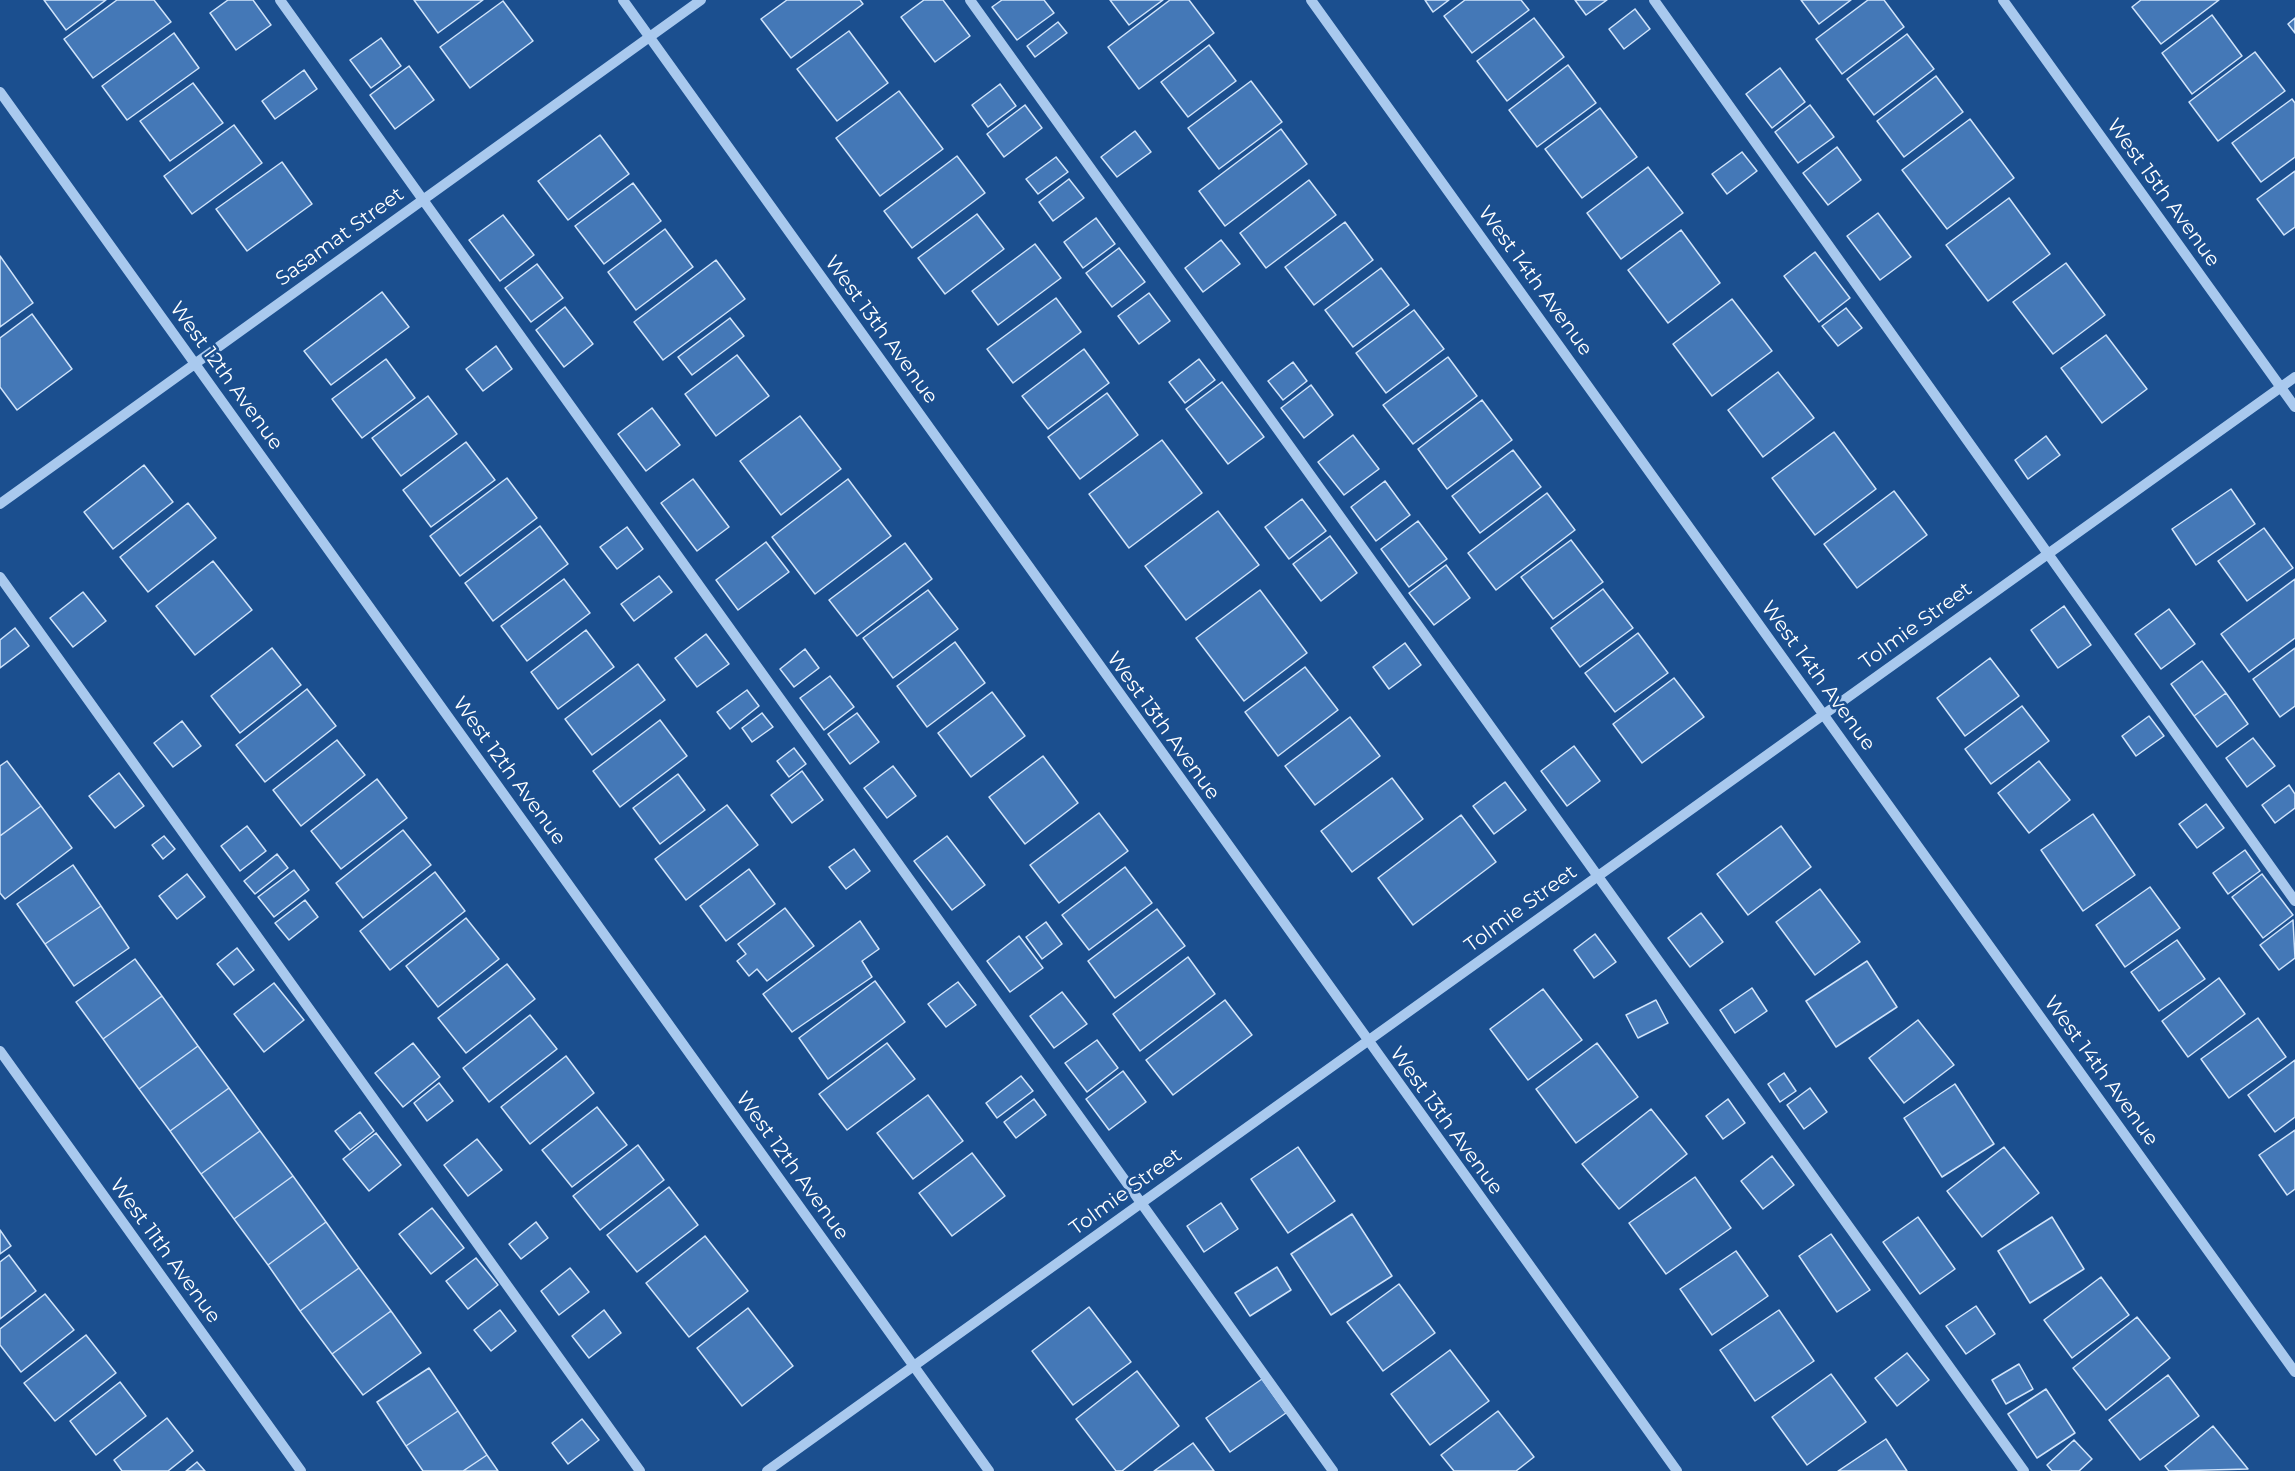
<!DOCTYPE html>
<style>
body{margin:0}
canvas{display:block;background:#1b4f8f}
</style>
<canvas width="2295" height="1471"></canvas>
<script>
const c = document.querySelector('canvas').getContext('2d');
c.lineJoin = 'round';
function fill(path, color) { c.fillStyle = color; c.fill(path, 'evenodd'); }
const poly = rows => new Path2D(rows.map(r => 'M' + r).join(''));
function strokePath(path, color, width, dash) { c.strokeStyle = color; c.lineWidth = width; c.lineCap = dash ? 'butt' : 'round'; c.setLineDash(dash || []); c.stroke(path); }
function write(font, color, halo, rows, align = 'center') {
  c.font = font + ' Montserrat,sans-serif'; c.lineWidth = 5; c.setLineDash([]); c.textBaseline = 'middle'; c.strokeStyle = halo; c.fillStyle = color; for (const [text, x, y, turn = 0] of rows) {
    c.save(); c.translate(x, y); c.rotate((+turn || 0) * Math.PI / 180); c.textAlign = isNaN(turn) ? turn : align; if (halo) c.strokeText(text, 0, 0); c.fillText(text, 0, 0); c.restore();
  }
}
const building = poly([
 [44,0,106,0,66,30,44,0],
 [117,0,154,0,171,22,93,78,64,39,117,0],
 [228,0,253,0,271,25,236,50,210,13,228,0],
 [414,0,483,0,438,33,414,0],
 [787,0,860,0,863,4,791,58,761,19,787,0],
 [924,0,943,0,970,36,935,62,901,17,924,0],
 [1002,0,1044,0,1054,13,1017,40,992,7,1002,0],
 [1110,0,1163,0,1129,25,1110,0],
 [1170,0,1189,0,1214,33,1139,89,1108,47,1170,0],
 [1425,0,1449,0,1433,12,1425,0],
 [1465,0,1521,0,1529,10,1472,53,1444,16,1465,0],
 [1575,0,1607,0,1586,15,1575,0],
 [1801,0,1851,0,1819,24,1801,0],
 [1868,0,1884,0,1904,27,1842,74,1816,39,1868,0],
 [2141,0,2219,0,2161,44,2132,7,2141,0],
 [503,1,533,41,470,88,440,47,503,1],
 [1635,9,1650,29,1624,49,1609,29,1635,9],
 [2212,15,2242,56,2192,94,2162,53,2212,15],
 [1534,18,1564,57,1507,101,1477,61,1534,18],
 [2295,18,2295,33,2288,24,2295,18],
 [1058,22,1067,33,1035,57,1027,46,1058,22],
 [849,31,888,83,837,121,797,69,849,31],
 [174,33,199,68,127,120,102,86,174,33],
 [1907,34,1934,69,1874,115,1847,79,1907,34],
 [381,38,401,66,371,88,350,60,381,38],
 [1209,45,1236,81,1188,117,1161,82,1209,45],
 [2255,52,2285,91,2218,141,2189,102,2255,52],
 [1568,65,1596,103,1537,147,1509,110,1568,65],
 [409,66,434,100,395,129,370,95,409,66],
 [1780,68,1805,102,1772,128,1746,94,1780,68],
 [304,70,317,89,275,119,262,101,304,70],
 [1936,76,1963,112,1904,157,1877,121,1936,76],
 [1251,81,1282,122,1219,169,1188,128,1251,81],
 [193,83,223,123,170,161,140,121,193,83],
 [1000,84,1016,106,988,127,972,105,1000,84],
 [899,91,943,149,880,196,836,138,899,91],
 [2292,99,2295,103,2295,157,2261,182,2232,143,2292,99],
 [1025,105,1042,128,1004,157,987,134,1025,105],
 [1810,105,1834,137,1798,163,1775,132,1810,105],
 [1600,108,1637,157,1582,198,1545,149,1600,108],
 [1970,119,2014,178,1947,229,1902,170,1970,119],
 [234,125,262,163,192,214,164,176,234,125],
 [1281,129,1307,164,1225,226,1199,191,1281,129],
 [1135,131,1151,152,1117,177,1101,157,1135,131],
 [600,135,629,174,568,220,538,181,600,135],
 [1837,147,1861,180,1828,205,1803,173,1837,147],
 [1742,152,1757,171,1727,194,1712,174,1742,152],
 [957,156,985,193,912,248,884,211,957,156],
 [1056,157,1068,172,1038,194,1026,179,1056,157],
 [282,162,312,204,247,251,216,209,282,162],
 [1648,167,1683,213,1621,259,1587,213,1648,167],
 [2295,171,2295,227,2284,235,2257,199,2295,171],
 [1069,179,1084,198,1053,221,1039,202,1069,179],
 [1309,180,1336,215,1266,268,1240,233,1309,180],
 [633,183,661,221,604,264,575,226,633,183],
 [2009,198,2050,254,1988,301,1946,245,2009,198],
 [1878,213,1911,257,1880,280,1847,236,1878,213],
 [977,214,1004,249,945,294,918,258,977,214],
 [503,215,534,255,500,281,469,240,503,215],
 [1096,218,1115,244,1083,268,1064,242,1096,218],
 [1345,222,1373,260,1314,305,1285,267,1345,222],
 [665,229,693,267,636,310,608,272,665,229],
 [1681,230,1720,283,1668,323,1628,270,1681,230],
 [1221,240,1240,264,1203,292,1185,268,1221,240],
 [1035,244,1061,278,998,325,972,291,1035,244],
 [1119,248,1145,282,1112,307,1086,273,1119,248],
 [1815,252,1850,298,1819,322,1784,276,1815,252],
 [0,256,33,303,0,327,0,256],
 [716,260,745,299,663,360,634,322,716,260],
 [2066,263,2105,315,2053,354,2013,302,2066,263],
 [537,264,563,298,531,322,505,288,537,264],
 [1381,268,1409,305,1353,347,1325,310,1381,268],
 [382,292,409,327,331,385,304,351,382,292],
 [1149,293,1170,321,1139,344,1118,316,1149,293],
 [1056,298,1081,332,1013,383,987,349,1056,298],
 [1732,299,1772,351,1712,396,1673,344,1732,299],
 [565,307,593,344,564,367,536,330,565,307],
 [1846,308,1862,328,1838,346,1822,326,1846,308],
 [1414,310,1444,349,1386,393,1356,353,1414,310],
 [32,314,72,369,17,410,0,387,0,338,32,314],
 [730,318,744,336,692,375,678,357,730,318],
 [2106,335,2147,389,2102,423,2061,368,2106,335],
 [496,346,512,369,483,391,466,369,496,346],
 [1084,349,1109,383,1048,429,1022,396,1084,349],
 [737,355,769,396,716,436,685,394,737,355],
 [1448,357,1477,396,1413,444,1383,405,1448,357],
 [386,359,415,398,362,438,332,399,386,359],
 [1199,359,1215,380,1185,403,1169,382,1199,359],
 [1293,362,1307,381,1283,400,1268,381,1293,362],
 [1778,372,1814,418,1763,457,1728,410,1778,372],
 [1222,382,1264,437,1228,464,1186,409,1222,382],
 [1311,385,1333,415,1304,438,1281,408,1311,385],
 [1107,393,1138,435,1080,479,1048,437,1107,393],
 [428,396,457,434,401,476,372,438,428,396],
 [1482,400,1512,440,1447,489,1418,449,1482,400],
 [652,408,680,445,646,471,618,434,652,408],
 [800,416,841,469,781,515,740,461,800,416],
 [1834,432,1876,489,1815,535,1772,478,1834,432],
 [1353,435,1379,469,1344,495,1318,462,1353,435],
 [2046,436,2060,455,2028,479,2015,460,2046,436],
 [1162,440,1202,493,1129,548,1089,494,1162,440],
 [466,442,495,480,431,527,403,490,466,442],
 [1513,450,1541,487,1480,533,1452,496,1513,450],
 [144,465,173,502,113,549,84,512,144,465],
 [507,478,537,518,460,576,430,536,507,478],
 [693,479,729,527,697,551,661,503,693,479],
 [848,479,891,536,815,594,772,537,848,479],
 [1385,481,1410,515,1376,541,1351,507,1385,481],
 [2231,489,2255,524,2196,565,2172,529,2231,489],
 [1894,491,1927,535,1857,588,1824,544,1894,491],
 [1547,493,1575,530,1496,590,1468,553,1547,493],
 [1302,499,1326,531,1289,559,1265,527,1302,499],
 [188,503,216,538,148,592,120,557,188,503],
 [1218,511,1259,565,1186,620,1145,566,1218,511],
 [1418,521,1447,559,1409,587,1381,549,1418,521],
 [540,526,568,564,493,621,465,583,540,526],
 [627,527,643,549,617,569,600,547,627,527],
 [2264,528,2293,568,2247,601,2218,561,2264,528],
 [1330,536,1357,573,1321,601,1293,564,1330,536],
 [1571,540,1603,582,1553,619,1521,577,1571,540],
 [766,542,789,572,738,610,716,580,766,542],
 [905,543,932,579,857,636,829,600,905,543],
 [213,561,252,610,195,655,156,606,213,561],
 [1446,565,1470,598,1434,625,1409,593,1446,565],
 [659,576,672,592,634,621,621,604,659,576],
 [564,579,590,613,527,661,501,626,564,579],
 [2295,579,2295,638,2249,672,2221,634,2295,579],
 [1603,589,1633,628,1580,667,1551,628,1603,589],
 [928,590,958,629,893,678,863,638,928,590],
 [1260,590,1307,653,1244,701,1196,638,1260,590],
 [83,592,106,621,73,647,50,618,83,592],
 [2064,606,2091,645,2058,668,2031,630,2064,606],
 [2169,609,2195,644,2161,669,2135,634,2169,609],
 [15,628,29,646,0,668,0,640,15,628],
 [586,630,614,667,558,709,531,672,586,630],
 [1638,633,1668,673,1615,712,1585,673,1638,633],
 [706,634,729,664,697,687,675,658,706,634],
 [955,642,985,683,927,727,897,686,955,642],
 [1405,643,1421,665,1389,689,1373,667,1405,643],
 [272,648,301,685,240,733,211,696,272,648],
 [2295,648,2295,706,2280,717,2253,679,2295,648],
 [805,649,819,668,794,687,780,669,805,649],
 [1990,658,2019,696,1965,736,1937,698,1990,658],
 [2202,661,2226,693,2194,716,2171,684,2202,661],
 [638,664,665,700,592,755,565,719,638,664],
 [1305,667,1338,710,1278,756,1245,712,1305,667],
 [830,676,854,707,824,730,800,698,830,676],
 [1674,678,1704,717,1642,763,1613,724,1674,678],
 [307,689,336,726,265,782,236,745,307,689],
 [747,690,759,706,730,729,717,712,747,690],
 [992,692,1025,736,971,777,938,733,992,692],
 [2226,693,2248,724,2217,747,2194,716,2226,693],
 [2022,706,2049,741,1991,784,1965,749,2022,706],
 [762,713,773,727,752,742,742,728,762,713],
 [857,713,879,742,850,764,828,734,857,713],
 [2149,716,2164,736,2136,756,2122,736,2149,716],
 [1350,717,1380,756,1315,805,1285,766,1350,717],
 [660,720,687,756,620,807,593,771,660,720],
 [182,721,201,746,173,767,154,743,182,721],
 [2253,738,2275,766,2247,787,2226,758,2253,738],
 [337,740,365,775,301,826,273,790,337,740],
 [1574,746,1600,781,1567,806,1541,771,1574,746],
 [794,748,806,764,789,777,777,761,794,748],
 [1043,756,1078,803,1025,844,989,797,1043,756],
 [7,761,41,806,0,836,0,766,7,761],
 [2039,761,2070,800,2029,833,1998,793,2039,761],
 [893,766,916,796,887,818,864,788,893,766],
 [802,771,823,800,792,823,771,795,802,771],
 [119,773,144,806,115,828,89,796,119,773],
 [678,774,705,810,660,844,633,808,678,774],
 [1392,778,1423,819,1352,872,1321,831,1392,778],
 [377,779,407,818,341,869,311,831,377,779],
 [1505,782,1526,810,1494,834,1473,806,1505,782],
 [2289,785,2295,794,2295,808,2275,823,2262,805,2289,785],
 [2206,804,2224,828,2197,848,2179,824,2206,804],
 [727,805,758,845,686,900,655,859,727,805],
 [41,806,72,848,5,899,0,893,0,836,41,806],
 [1099,813,1128,851,1059,903,1030,865,1099,813],
 [2093,814,2135,875,2083,911,2041,850,2093,814],
 [1461,815,1496,862,1413,925,1378,878,1461,815],
 [247,826,266,851,240,871,221,846,247,826],
 [1781,826,1811,867,1748,915,1717,874,1781,826],
 [403,830,431,865,363,918,336,883,403,830],
 [164,836,175,849,163,859,152,845,164,836],
 [947,836,985,885,952,910,914,861,947,836],
 [854,849,870,871,846,889,829,867,854,849],
 [2245,850,2260,871,2228,894,2213,873,2245,850],
 [277,854,288,868,255,894,244,881,277,854],
 [73,865,101,906,45,944,17,904,73,865],
 [1125,867,1152,903,1089,950,1062,915,1125,867],
 [749,869,775,904,726,941,700,906,749,869],
 [294,870,309,890,274,917,258,897,294,870],
 [435,872,465,911,390,970,360,931,435,872],
 [187,874,205,897,177,919,159,896,187,874],
 [2262,874,2293,915,2263,938,2232,897,2262,874],
 [2150,887,2180,928,2125,967,2096,925,2150,887],
 [1820,889,1860,942,1815,975,1776,922,1820,889],
 [305,900,318,917,289,940,275,923,305,900],
 [101,906,129,948,74,986,45,944,101,906],
 [785,908,814,946,767,981,757,969,749,976,737,961,746,954,738,944,785,908],
 [1157,909,1185,946,1115,998,1088,961,1157,909],
 [1701,913,1723,942,1690,967,1668,938,1701,913],
 [466,918,499,959,438,1007,406,966,466,918],
 [2293,920,2295,958,2279,970,2260,945,2293,920],
 [860,921,879,949,862,961,872,977,792,1032,763,994,860,921],
 [1046,922,1062,944,1042,959,1026,937,1046,922],
 [1595,934,1616,962,1594,978,1574,950,1595,934],
 [1019,936,1043,968,1010,992,987,961,1019,936],
 [2177,940,2205,979,2159,1011,2131,972,2177,940],
 [237,948,254,970,234,985,217,964,237,948],
 [1188,957,1215,994,1140,1051,1113,1014,1188,957],
 [135,959,162,996,103,1039,76,1002,135,959],
 [1867,961,1897,1007,1836,1047,1806,1001,1867,961],
 [507,964,535,999,466,1053,438,1018,507,964],
 [2219,978,2245,1014,2188,1057,2162,1021,2219,978],
 [875,981,905,1022,828,1079,799,1038,875,981],
 [958,982,976,1005,946,1027,928,1004,958,982],
 [274,983,304,1020,264,1052,234,1014,274,983],
 [1752,988,1767,1011,1735,1033,1720,1010,1752,988],
 [1543,989,1582,1040,1528,1080,1490,1029,1543,989],
 [1062,992,1087,1024,1054,1048,1030,1016,1062,992],
 [162,996,198,1046,139,1089,103,1039,162,996],
 [1225,1000,1252,1035,1173,1095,1146,1060,1225,1000],
 [1656,1000,1668,1023,1638,1038,1626,1015,1656,1000],
 [530,1015,557,1049,489,1102,463,1068,530,1015],
 [2258,1018,2286,1057,2229,1098,2201,1059,2258,1018],
 [1918,1020,1954,1065,1904,1103,1869,1058,1918,1020],
 [1097,1040,1118,1068,1087,1092,1065,1063,1097,1040],
 [413,1043,440,1077,403,1107,375,1073,413,1043],
 [887,1043,915,1079,847,1130,819,1094,887,1043],
 [1597,1043,1638,1097,1576,1143,1536,1089,1597,1043],
 [198,1046,229,1088,170,1131,139,1089,198,1046],
 [566,1056,594,1093,530,1144,501,1107,566,1056],
 [2295,1060,2295,1117,2275,1132,2248,1095,2295,1060],
 [1123,1071,1146,1102,1109,1130,1086,1099,1123,1071],
 [1784,1073,1796,1091,1780,1102,1768,1084,1784,1073],
 [1021,1076,1033,1091,997,1118,986,1103,1021,1076],
 [439,1083,453,1101,427,1121,414,1103,439,1083],
 [1955,1084,1994,1144,1942,1177,1904,1118,1955,1084],
 [229,1088,260,1131,201,1174,170,1131,229,1088],
 [1810,1088,1827,1112,1804,1129,1787,1105,1810,1088],
 [928,1095,963,1141,913,1179,877,1133,928,1095],
 [1034,1099,1046,1115,1016,1138,1004,1122,1034,1099],
 [1728,1099,1745,1123,1723,1139,1706,1116,1728,1099],
 [597,1107,627,1145,572,1187,542,1150,597,1107],
 [1651,1109,1687,1154,1619,1209,1582,1164,1651,1109],
 [360,1112,374,1131,350,1150,335,1131,360,1112],
 [2295,1130,2295,1189,2287,1195,2259,1155,2295,1130],
 [260,1131,293,1176,234,1219,201,1174,260,1131],
 [376,1133,401,1165,369,1191,343,1159,376,1133],
 [477,1139,502,1170,468,1196,444,1165,477,1139],
 [638,1145,664,1180,600,1230,573,1196,638,1145],
 [1298,1147,1335,1201,1288,1233,1251,1179,1298,1147],
 [2004,1147,2039,1193,1982,1237,1947,1191,2004,1147],
 [972,1153,1005,1196,952,1236,919,1193,972,1153],
 [1772,1156,1794,1185,1763,1209,1741,1181,1772,1156],
 [293,1176,326,1222,268,1265,234,1219,293,1176],
 [1695,1177,1731,1228,1666,1274,1629,1223,1695,1177],
 [669,1187,698,1225,637,1272,607,1235,669,1187],
 [1221,1203,1238,1229,1204,1252,1187,1226,1221,1203],
 [432,1208,464,1248,431,1274,399,1234,432,1208],
 [1352,1214,1392,1276,1331,1315,1291,1254,1352,1214],
 [1918,1217,1955,1269,1920,1294,1883,1242,1918,1217],
 [2052,1217,2084,1269,2030,1303,1998,1251,2052,1217],
 [326,1222,359,1268,300,1311,268,1265,326,1222],
 [536,1222,548,1238,521,1259,509,1244,536,1222],
 [0,1230,11,1246,0,1254,0,1230],
 [1831,1234,1870,1290,1837,1312,1799,1256,1831,1234],
 [705,1236,748,1291,689,1337,646,1283,705,1236],
 [1736,1251,1768,1296,1712,1335,1680,1289,1736,1251],
 [9,1255,36,1291,0,1319,0,1262,9,1255],
 [476,1258,498,1285,468,1309,446,1281,476,1258],
 [1277,1267,1291,1290,1250,1316,1235,1293,1277,1267],
 [359,1268,391,1311,332,1354,300,1311,359,1268],
 [570,1268,589,1292,559,1315,541,1291,570,1268],
 [2101,1277,2129,1315,2072,1358,2044,1320,2101,1277],
 [1399,1284,1435,1333,1383,1371,1347,1322,1399,1284],
 [45,1294,74,1330,21,1372,0,1345,0,1329,45,1294],
 [1976,1306,1995,1334,1966,1354,1946,1326,1976,1306],
 [1089,1307,1131,1362,1073,1405,1032,1351,1089,1307],
 [748,1308,793,1366,742,1406,697,1348,748,1308],
 [500,1310,516,1331,491,1351,474,1330,500,1310],
 [604,1310,621,1333,589,1358,572,1336,604,1310],
 [1779,1310,1814,1361,1755,1401,1720,1350,1779,1310],
 [391,1311,421,1353,363,1395,332,1354,391,1311],
 [2137,1317,2170,1358,2106,1410,2073,1368,2137,1317],
 [86,1335,116,1373,55,1421,24,1383,86,1335],
 [1450,1350,1489,1401,1430,1445,1391,1394,1450,1350],
 [1907,1353,1929,1380,1897,1406,1875,1378,1907,1353],
 [2019,1364,2033,1389,2006,1404,1992,1380,2019,1364],
 [429,1368,458,1411,406,1446,377,1402,429,1368],
 [1137,1371,1179,1426,1122,1471,1116,1471,1076,1419,1137,1371],
 [1831,1374,1866,1422,1807,1465,1772,1417,1831,1374],
 [2168,1375,2199,1416,2140,1460,2109,1420,2168,1375],
 [1262,1379,1286,1413,1230,1452,1206,1418,1262,1379],
 [120,1382,146,1416,96,1455,70,1421,120,1382],
 [2046,1389,2075,1433,2037,1458,2008,1414,2046,1389],
 [458,1411,487,1455,463,1471,423,1471,406,1446,458,1411],
 [1498,1411,1534,1457,1516,1471,1454,1471,1441,1455,1498,1411],
 [167,1418,193,1451,168,1471,122,1471,114,1460,167,1418],
 [582,1419,599,1440,568,1464,552,1443,582,1419],
 [2213,1426,2248,1469,2169,1471,2165,1466,2213,1426],
 [1886,1439,1907,1471,1838,1471,1886,1439],
 [2074,1440,2092,1459,2079,1471,2052,1471,2047,1465,2074,1440],
 [1193,1443,1214,1471,1154,1471,1193,1443],
 [487,1455,498,1471,463,1471,487,1455],
 [197,1462,205,1471,186,1471,197,1462]
]);
const minor = poly([
 [280,0,1333,1471],
 [623,0,1677,1471],
 [970,0,2024,1471],
 [1311,0,2295,1372],
 [1654,0,2295,901],
 [2003,0,2295,407],
 [0,92,989,1471],
 [0,504,701,0],
 [0,577,640,1471],
 [0,1051,301,1471],
 [767,1471,2295,377]
]);
const streetNames = [
 ["West 15th Avenue",2163,193,54],
 ["Sasamat Street",340,237,-36],
 ["West 14th Avenue",1535,281,54],
 ["West 13th Avenue",881,330,54],
 ["West 12th Avenue",226,376,54],
 ["Tolmie Street",1916,626,-36],
 ["West 14th Avenue",1818,676,54],
 ["West 13th Avenue",1163,726,54],
 ["West 12th Avenue",509,771,54],
 ["Tolmie Street",1521,909,-36],
 ["West 14th Avenue",2101,1071,54],
 ["West 13th Avenue",1446,1121,54],
 ["West 12th Avenue",792,1166,54],
 ["Tolmie Street",1126,1192,-36],
 ["West 11th Avenue",165,1251,54]
];
fill(building, '#4478b7');
strokePath(building, '#cfe3fa', 1.5);
strokePath(minor, '#a9c9ee', 10);
write('20px', '#fff', '#1b4f8f', streetNames);
</script>
